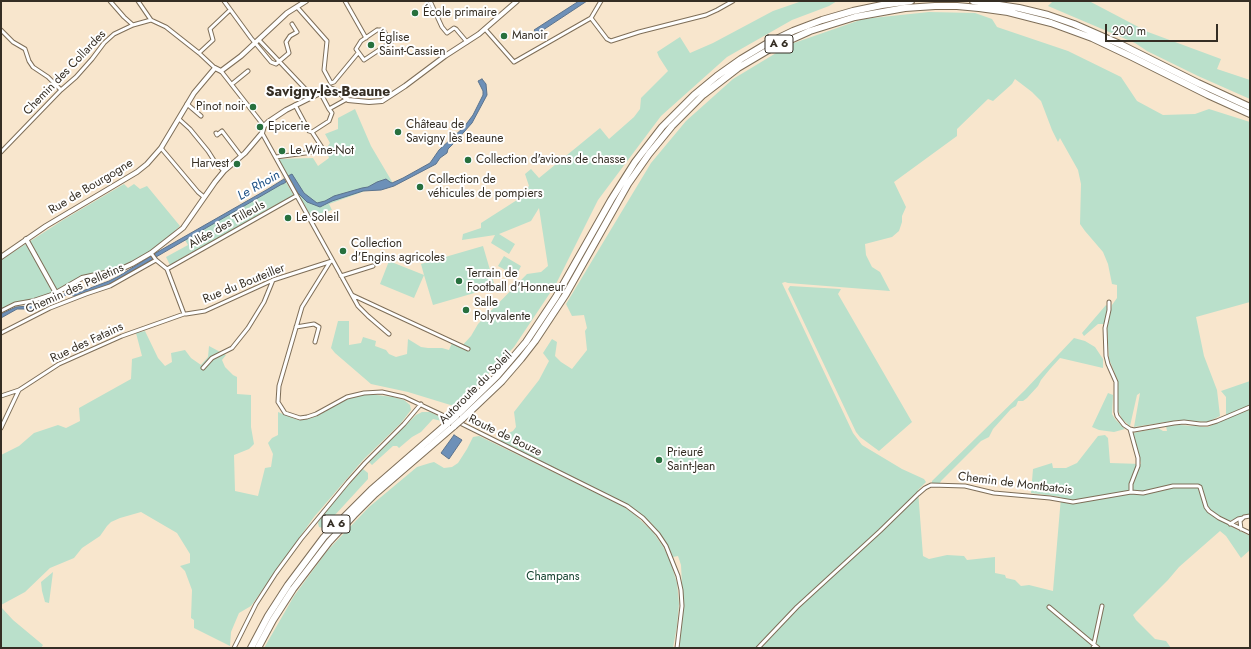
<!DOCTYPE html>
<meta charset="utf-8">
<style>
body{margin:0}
#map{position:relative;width:1251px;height:649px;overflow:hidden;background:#f8e6cd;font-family:Jost,sans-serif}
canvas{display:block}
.frame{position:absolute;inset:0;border:2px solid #352e24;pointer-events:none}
.scale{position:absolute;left:1105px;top:24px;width:113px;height:18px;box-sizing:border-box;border:2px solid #352e24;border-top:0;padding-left:5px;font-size:12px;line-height:14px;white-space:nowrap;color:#352e24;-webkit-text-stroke:3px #fff;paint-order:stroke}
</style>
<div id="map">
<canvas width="1251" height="649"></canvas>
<div class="frame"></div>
<div class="scale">200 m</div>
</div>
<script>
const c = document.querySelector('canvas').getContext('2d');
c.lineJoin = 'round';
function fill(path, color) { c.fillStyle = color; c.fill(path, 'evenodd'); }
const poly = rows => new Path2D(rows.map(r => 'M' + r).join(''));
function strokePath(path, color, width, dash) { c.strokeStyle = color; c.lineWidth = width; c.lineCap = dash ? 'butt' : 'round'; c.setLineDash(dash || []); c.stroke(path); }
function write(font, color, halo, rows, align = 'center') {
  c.font = font + ' Jost,sans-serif'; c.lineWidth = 4; c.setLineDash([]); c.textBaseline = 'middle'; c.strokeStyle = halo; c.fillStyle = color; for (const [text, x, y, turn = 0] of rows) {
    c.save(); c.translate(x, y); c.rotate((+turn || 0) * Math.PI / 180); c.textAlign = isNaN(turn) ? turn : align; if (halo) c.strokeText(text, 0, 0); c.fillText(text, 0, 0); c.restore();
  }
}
const green = poly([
 [802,1,837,1,829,6,792,20,727,57,661,116,598,200,556,284,514,347,457,407,408,392,371,384,335,353,331,348,338,321,349,321,349,345,361,343,363,337,376,341,375,346,386,350,389,354,396,357,407,354,408,339,421,347,428,348,442,348,449,350,452,343,461,347,471,336,478,324,527,274,541,272,548,266,539,208,531,221,499,234,515,244,509,254,491,243,495,235,462,240,463,234,481,228,481,223,517,200,529,186,525,174,531,169,539,178,600,128,609,139,634,117,640,109,641,98,668,71,659,57,657,52,680,37,690,53,713,43,773,11],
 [1046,1,1089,1,1148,32,1221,59,1217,69,1250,80,1250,99,1198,76,1147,51,1135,43,1048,6,1052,2],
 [929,12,975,13,992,19,997,27,1068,51,1121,77,1137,101,1163,115,1195,114,1209,109,1250,122,1250,302,1196,317,1204,356,1217,390,1220,416,1208,422,1179,420,1134,427,1140,393,1137,395,1130,426,1122,419,1118,411,1118,381,1109,359,1107,327,1112,305,1117,298,1117,285,1112,284,1108,264,1103,252,1085,231,1080,224,1081,184,1078,170,1060,138,1058,142,1052,130,1041,101,1032,92,1015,79,1012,84,993,101,988,99,957,129,957,136,894,182,906,207,902,216,902,222,899,231,892,237,865,244,866,255,872,267,880,272,890,291,788,283,785,282,782,283,853,433,862,445,902,469,924,479,926,482,918,490,923,556,929,559,947,555,964,556,967,560,995,557,995,573,1005,575,1006,578,1015,580,1021,586,1029,585,1053,591,1061,497,1031,493,1033,469,1052,463,1053,468,1066,468,1077,463,1098,436,1105,435,1108,438,1110,463,1141,464,1133,433,1158,428,1163,431,1167,431,1166,426,1180,425,1208,427,1226,419,1226,397,1221,391,1250,381,1250,514,1229,521,1230,526,1250,536,1250,550,1241,558,1226,536,1220,531,1179,567,1168,580,1133,615,1136,620,1155,639,1166,641,1171,648,679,648,683,604,681,565,678,556,673,557,667,544,652,524,633,508,615,498,500,442,502,436,513,431,516,427,514,412,539,380,549,361,543,353,552,339,557,342,555,356,561,362,572,369,587,350,585,331,587,328,584,315,572,316,566,304,651,163,686,121,733,79,791,44,863,19],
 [355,109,371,146,394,185,365,191,329,204,332,210,311,216,277,159,313,158,318,166,329,158,326,149,330,143,325,134,338,129,338,118],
 [286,182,294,196,193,253,192,252,170,265,166,257,188,245,185,240,281,184],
 [124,184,128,188,134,184,140,189,147,186,180,226,151,253,125,267,91,276,56,293,32,301,15,304,1,311,1,260,63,220],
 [483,246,495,287,433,305,424,275,414,298,380,284,389,261,424,275,421,264],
 [504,256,521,266,516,276,498,266],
 [790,286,841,289,838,294,912,422,879,451,860,437,856,432,791,295,788,289],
 [1106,305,1108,307,1104,324,1098,324,1084,336,1082,333],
 [145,331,158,358,165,366,172,362,171,353,185,350,191,358,201,365,208,357,209,346,226,355,222,360,225,367,233,375,237,377,237,394,251,395,251,427,254,444,249,449,234,455,235,491,258,496,265,468,271,467,273,454,268,443,272,438,278,435,278,412,298,420,308,419,319,415,342,401,355,396,369,394,393,397,404,400,410,405,411,410,401,423,363,460,314,517,251,606,239,613,231,632,230,646,194,628,194,620,191,618,192,590,185,571,180,566,190,563,190,554,177,533,141,512,120,518,111,522,107,526,100,536,82,548,74,558,50,568,25,592,1,605,1,455,19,446,34,433,58,425,66,428,80,421,79,408,131,379,132,359,142,356,136,333],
 [1074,338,1085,341,1095,347,1103,359,1103,368,1060,358,1050,369,1041,380,1038,386,1027,398,1023,401,1018,401,1016,406,1011,409,993,429,989,437,981,441,941,481,940,483,932,483,932,481,1025,390],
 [1108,393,1113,395,1112,414,1115,419,1125,429,1114,432,1099,430,1092,427],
 [422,412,430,412,443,418,442,421,433,419,421,432,412,437,399,448,397,446,393,446,372,465,369,462,416,415],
 [479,436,623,506,635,515,653,532,664,548,671,563,677,583,679,604,677,626,673,648,264,648,294,596,327,551,369,507,417,467,430,463,434,462,444,468,452,467,458,463,467,449,473,437],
 [363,469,368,473,368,479,323,528,319,527,318,523,321,516],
 [53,572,49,603,45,602,42,591,41,582],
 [1,607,13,620,43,645,41,648,1,648]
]);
const water = poly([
 [579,1,587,1,537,34,534,30,579,1],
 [482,79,486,84,487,95,472,123,456,141,448,149,447,153,440,158,436,164,394,186,381,190,363,191,332,201,320,207,307,202,297,192,288,176,292,174,304,193,317,203,325,201,334,196,362,188,368,187,377,182,386,179,390,182,392,183,403,178,430,163,439,150,464,127,473,115,483,95,483,91,478,81,482,79],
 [284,179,286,182,283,184,282,184,156,257,154,254,268,189,284,179],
 [151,256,153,259,114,282,99,289,74,296,69,295,62,296,33,309,17,309,1,318,1,314,16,307,29,306,62,294,77,293,109,281,119,276,151,256],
 [454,435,462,440,449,459,441,453,454,435]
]);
const minor = poly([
 [110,1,124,17,133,25],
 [138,1,151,20,166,27,199,53,215,68],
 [224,1,251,38,271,62,276,64,289,53,286,42,290,36,297,32,292,24],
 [345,1,366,38],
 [430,1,442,27,447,33,454,28,456,29,467,42],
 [297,7,327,41,324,70,331,83],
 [591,18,607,39,611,41,639,32,706,15,717,10,733,1],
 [485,29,514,62,591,18,601,1],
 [1,30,13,42,25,49,29,61,33,67,48,77,61,90],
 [377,30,383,30,391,42,364,60,356,49,361,41,377,30],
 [259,40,312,96],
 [199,53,213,40,210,29,230,10],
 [221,71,264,126],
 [331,83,334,82,358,53],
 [232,84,248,71],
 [320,92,329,109,347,99],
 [187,104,201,116],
 [295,105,309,131,312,132],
 [179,119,190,129,208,151,215,162,224,171],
 [216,133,217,135,222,131,241,156],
 [262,133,358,306,368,316,389,334],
 [161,148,198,192,204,197],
 [1,152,61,90,76,77,92,59,104,43,114,34,133,25,151,20],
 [276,157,313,152,323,149,312,132,329,121,332,113,329,109],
 [151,253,156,260,167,269,184,314],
 [330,262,302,307,279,386,278,402,285,413,300,418,307,417,316,414,347,397,364,393,382,392,404,397,453,420],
 [167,269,296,196],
 [341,276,373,266],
 [352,295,468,349],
 [1109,302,1109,310,1105,328,1106,356,1108,364,1116,382,1116,412,1117,416,1124,425,1130,429,1134,430,1174,423,1184,422,1200,424,1207,424,1217,421,1250,407],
 [1,311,15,304,32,301,56,293],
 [296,327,314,324,319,327,315,342],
 [1,333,50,308,86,294,110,286,156,260],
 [203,368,212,358,232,348,248,328,264,302,273,280],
 [1,396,19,390,59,364,122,336,184,314,186,314,205,311,273,280,332,261],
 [458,422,617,501,627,506,643,518,658,534,666,546,678,576,681,590,682,606,677,648],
 [1,428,19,390],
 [1130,429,1138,458,1138,466,1131,484,1131,492],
 [1230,524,1238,519,1243,518],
 [1241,529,1240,521,1244,517,1250,516],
 [1049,607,1098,648],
 [234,648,256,604,276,573,301,539,348,482,365,463,404,424,421,404],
 [758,648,797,607,880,531,918,494,925,488,931,485,965,486,994,493,1050,498,1073,502,1131,492,1143,493,1173,486,1198,486,1200,487,1206,507,1209,511,1219,518,1250,533],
 [1093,648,1102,606]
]);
const tertiary = poly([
 [26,239,56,293,82,278,119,270,132,264,151,253,183,228,215,182,224,171,245,153,262,133,264,126,268,122,286,110,330,88,337,91,348,100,369,102,382,101,405,86,445,56,479,34,517,1],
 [1,257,46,226,137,172,147,164,161,148,194,93,215,68,221,71,241,56,287,13,306,1]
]);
const motorway = poly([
 [973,1,1019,8,1048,15,1074,24,1122,45,1198,83,1250,107],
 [456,416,497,376,526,342,556,297,611,200,635,162,662,127,694,95,717,76,741,59,766,44,793,31,822,20,853,11,882,5,911,1],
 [462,419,502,381,521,359,535,341,566,294,628,184,649,154,672,126,703,95,738,68,770,49,810,31,855,17,905,8,935,6,957,6,979,8,1008,12,1051,23,1092,38,1132,57,1208,95,1250,114],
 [251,648,268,616,288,585,324,537,371,490,448,423],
 [258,648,273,620,293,589,329,542,354,515,375,494,454,426]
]);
const motorwayBridge = poly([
 [448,423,456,416],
 [454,426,462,419]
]);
const markers = [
 [415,13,4,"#27703e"],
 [504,36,4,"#27703e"],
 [371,45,4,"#27703e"],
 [253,107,4,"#27703e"],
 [260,127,4,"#27703e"],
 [398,132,4,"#27703e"],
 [282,151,4,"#27703e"],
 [468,160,4,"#27703e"],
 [237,164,4,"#27703e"],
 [420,187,4,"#27703e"],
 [288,218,4,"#27703e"],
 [343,251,4,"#27703e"],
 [459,281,4,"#27703e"],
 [466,310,4,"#27703e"],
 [659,460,4,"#27703e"]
];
const shields = [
 [779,44,28],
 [336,524,28]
];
const shieldNames = [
 ["A 6",779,44],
 ["A 6",336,524]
];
const poiNames = [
 ["École primaire",423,13],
 ["Manoir",512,36],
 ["Église",379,38],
 ["Saint-Cassien",379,52],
 ["Pinot noir",245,107,"right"],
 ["Château de",406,125],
 ["Savigny lès Beaune",406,139],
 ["Epicerie",268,127],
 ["Le Wine-Not",290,151],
 ["Collection d'avions de chasse",476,160],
 ["Harvest",229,164,"right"],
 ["Collection de",428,180],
 ["véhicules de pompiers",428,194],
 ["Le Soleil",296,218],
 ["Collection",351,244],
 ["d'Engins agricoles",351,258],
 ["Terrain de",467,274],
 ["Football d'Honneur",467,288],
 ["Salle",474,303],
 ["Polyvalente",474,317],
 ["Prieuré",667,453],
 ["Saint-Jean",667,467]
];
const streetNames = [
 ["Chemin des Collardes",65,73,-46],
 ["Rue de Bourgogne",91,187,-31],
 ["Allée des Tilleuls",227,225,-29],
 ["Rue du Bouteiller",244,284,-22],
 ["Chemin des Pelletins",75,289,-24],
 ["Rue des Fatains",87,343,-25],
 ["Autoroute du Soleil",476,388,-45],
 ["Route de Bouze",505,436,26],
 ["Chemin de Montbatois",1015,484,7]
];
const parkNames = [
 ["Champans",553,577]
];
const waterNames = [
 ["Le Rhoin",259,186,-30]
];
const quarterNames = [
 ["Savigny-lès-Beaune",328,93]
];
fill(green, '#bae0cb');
fill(water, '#6d90b8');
strokePath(water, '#5c738c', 1);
strokePath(minor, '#7e6e58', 5);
strokePath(tertiary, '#7e6e58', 6);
strokePath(motorway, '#7e6e58', 8);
strokePath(minor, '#fff', 3);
strokePath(tertiary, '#fff', 4);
strokePath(motorway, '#fff', 6);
strokePath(motorwayBridge, '#7e6e58', 8, []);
strokePath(motorwayBridge, '#fff', 6);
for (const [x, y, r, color] of markers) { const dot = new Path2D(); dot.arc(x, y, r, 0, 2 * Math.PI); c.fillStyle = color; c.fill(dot); strokePath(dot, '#fff', 1.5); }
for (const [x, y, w] of shields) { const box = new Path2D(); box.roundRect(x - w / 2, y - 9, w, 18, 3); c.fillStyle = '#fff'; c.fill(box); strokePath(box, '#352e24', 1); }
write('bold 11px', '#352e24', null, shieldNames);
write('12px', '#352e24', '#fff', poiNames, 'left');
write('12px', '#352e24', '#fff', streetNames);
write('12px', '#14412e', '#fff', parkNames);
write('italic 13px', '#215488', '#fff', waterNames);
write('bold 14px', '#352e24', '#fff', quarterNames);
</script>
